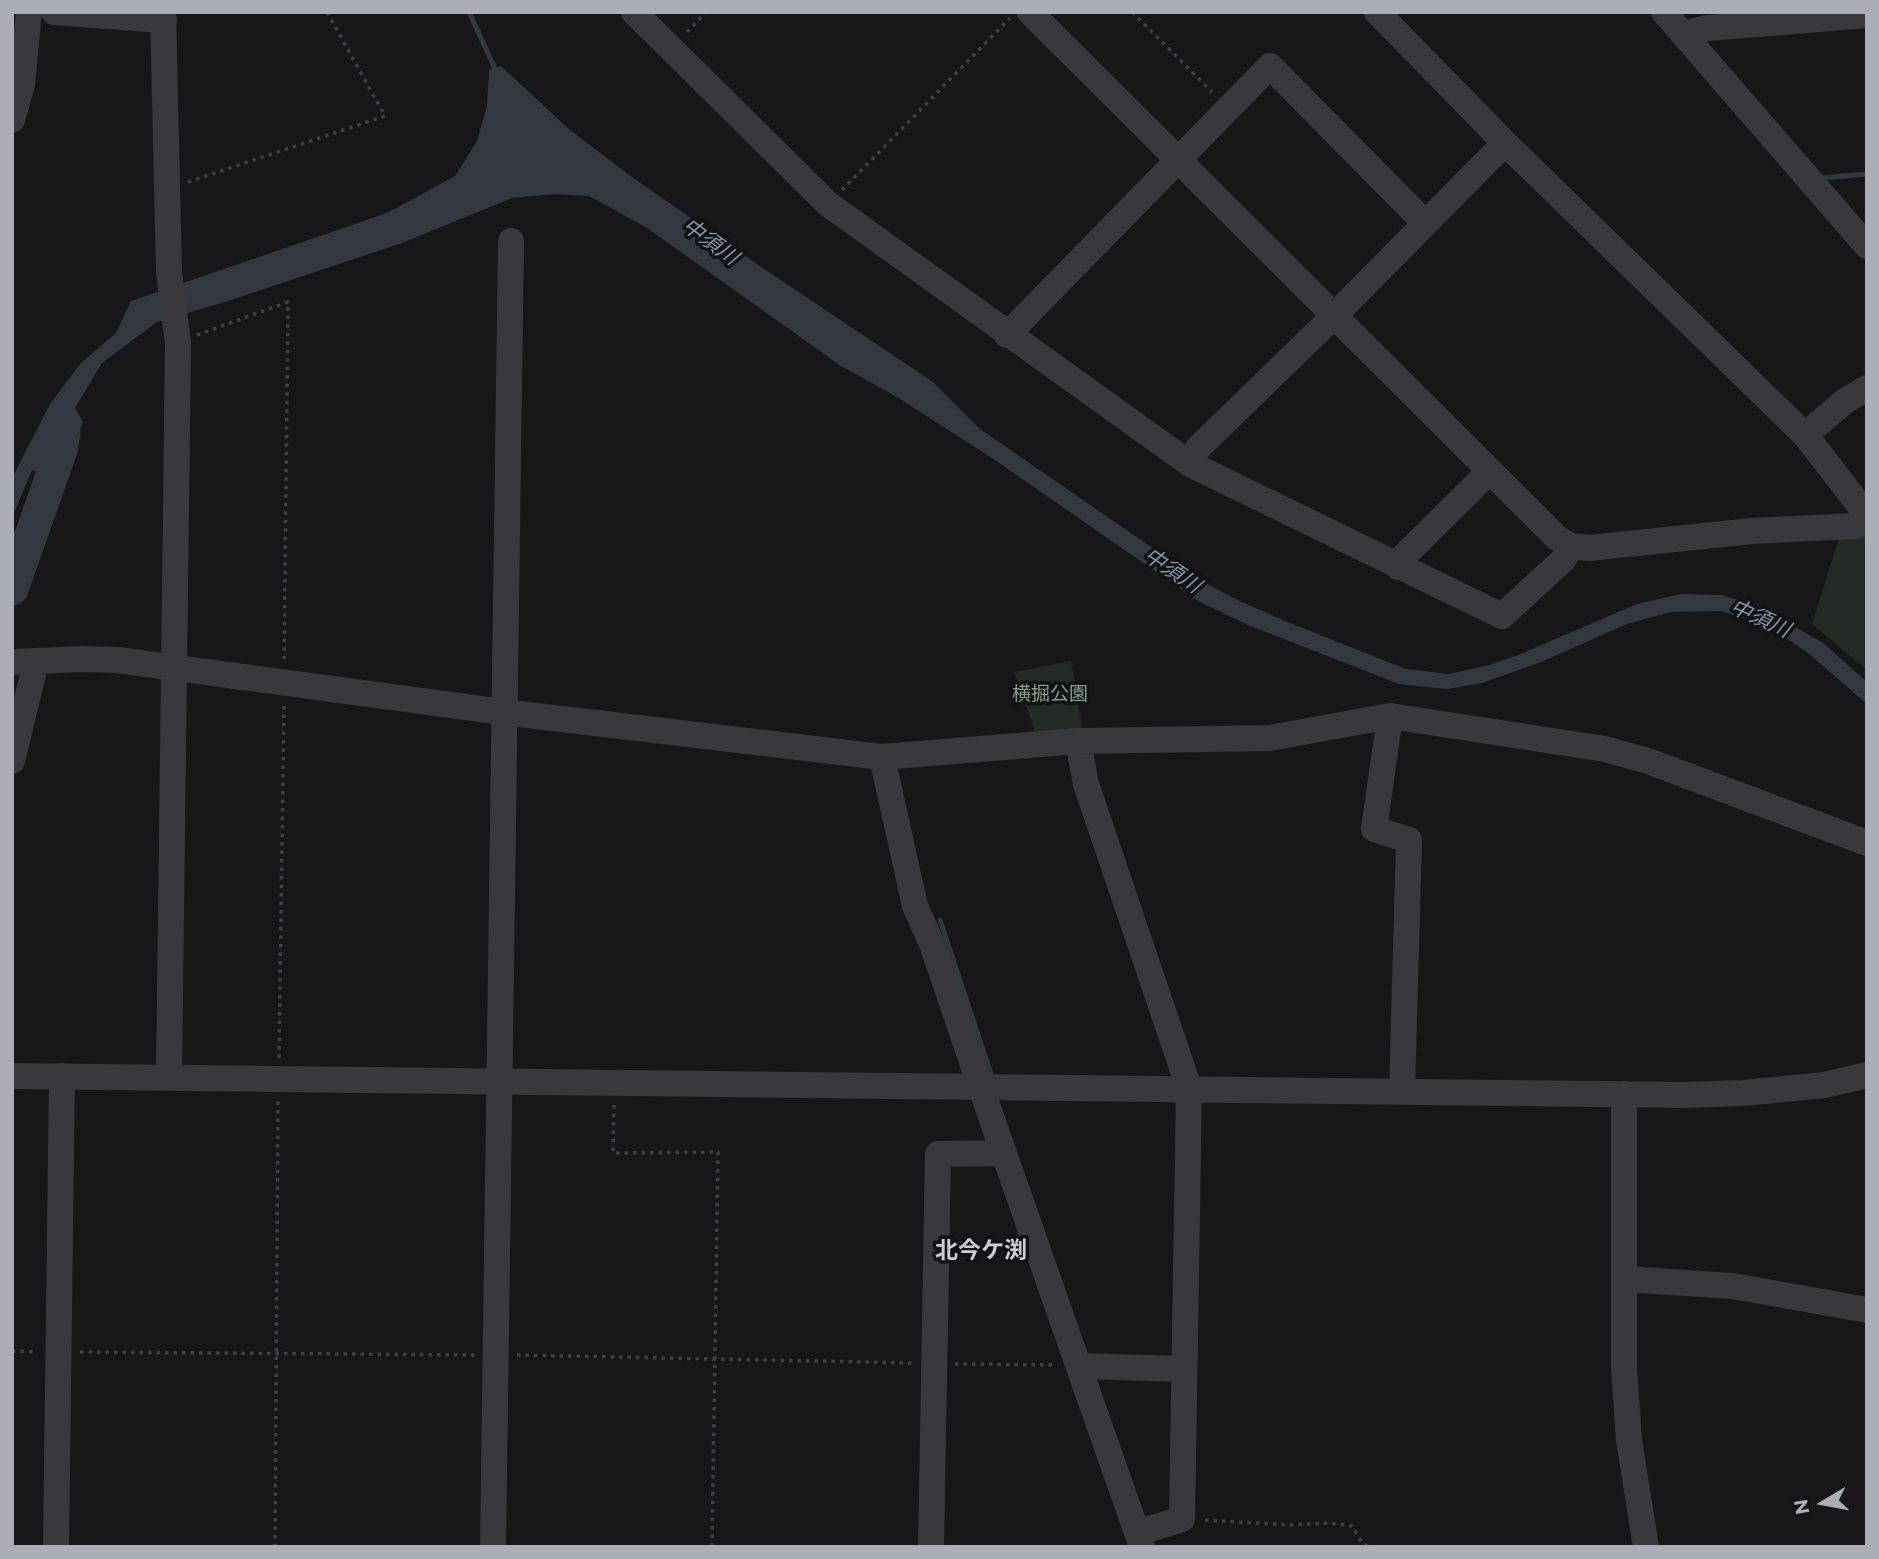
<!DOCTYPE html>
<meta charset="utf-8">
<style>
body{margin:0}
#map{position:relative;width:1879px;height:1559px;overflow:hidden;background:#171719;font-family:Montserrat,sans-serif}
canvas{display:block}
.frame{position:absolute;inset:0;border:14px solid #abadb7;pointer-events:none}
.north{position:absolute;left:1788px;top:1468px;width:70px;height:70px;-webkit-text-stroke:5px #121214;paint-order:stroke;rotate:260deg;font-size:19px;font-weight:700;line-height:28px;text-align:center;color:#abadb7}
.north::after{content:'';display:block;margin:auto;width:24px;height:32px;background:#abadb7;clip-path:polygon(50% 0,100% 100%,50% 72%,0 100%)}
</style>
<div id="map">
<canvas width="1879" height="1559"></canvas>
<div class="frame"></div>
<div class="north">N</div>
</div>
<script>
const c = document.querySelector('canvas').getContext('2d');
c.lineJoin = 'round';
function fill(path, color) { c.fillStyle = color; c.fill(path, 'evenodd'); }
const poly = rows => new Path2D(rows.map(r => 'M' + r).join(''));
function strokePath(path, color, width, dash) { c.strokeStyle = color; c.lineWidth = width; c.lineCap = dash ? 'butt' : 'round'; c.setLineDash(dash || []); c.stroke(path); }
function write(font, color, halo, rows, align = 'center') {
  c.font = font + ' Montserrat,"Noto Sans JP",sans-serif'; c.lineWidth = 7; c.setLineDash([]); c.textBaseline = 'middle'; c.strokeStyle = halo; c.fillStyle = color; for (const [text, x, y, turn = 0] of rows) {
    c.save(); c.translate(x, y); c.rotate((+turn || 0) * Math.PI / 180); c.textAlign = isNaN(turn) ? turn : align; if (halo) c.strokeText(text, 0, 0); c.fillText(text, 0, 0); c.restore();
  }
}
const green = poly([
 [1841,532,1867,534,1867,670,1812,624],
 [1071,661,1083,734,1038,740,1014,672]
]);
const water = poly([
 [501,66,570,130,632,177,760,266,933,382,980,429,1199,580,1240,601,1285,621,1406,669,1448,674,1486,666,1518,655,1637,604,1681,594,1721,595,1759,606,1823,643,1867,682,1867,704,1808,653,1769,626,1721,611,1671,612,1627,624,1541,662,1482,683,1447,689,1399,684,1248,625,1198,601,995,460,897,397,841,366,647,228,589,196,556,194,512,198,402,243,228,301,157,322,102,363,75,408,83,422,63,480,32,470,12,518,12,478,50,404,81,363,116,333,131,301,387,213,455,176,477,141,487,106,489,70]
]);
const stream = poly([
 [469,12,497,73],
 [1821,178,1867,174],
 [940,920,993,1080]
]);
const river = poly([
 [12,589,61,450,64,432]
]);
const path = poly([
 [1132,12,1212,92],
 [687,32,706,12],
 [188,182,385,116,327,12],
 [842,190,1010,18],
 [197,335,288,302,284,663],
 [279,1058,284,705],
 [614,1105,613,1153,718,1152,712,1547],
 [12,1351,37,1352],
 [80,1352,475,1355],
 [517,1355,912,1363],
 [955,1364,1056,1365],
 [1205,1520,1288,1525,1329,1523,1352,1526,1363,1544,1369,1547],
 [275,1547,278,1101]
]);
const minor = poly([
 [54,12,164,20],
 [163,12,169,272,178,343,169,1076],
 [634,12,828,204,1190,464,1502,616,1563,560,1571,546],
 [1030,12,1557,538,1571,546,1589,548,1752,531,1854,526,1867,522],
 [1377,12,1505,143,1805,435,1867,515],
 [1664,12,1867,246],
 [1683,34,1708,28,1867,15],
 [12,120,22,84,29,12],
 [1007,335,1270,66,1425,223],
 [1805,435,1845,401,1867,388],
 [1190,464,1198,448,1335,315,1505,143],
 [1398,567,1404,556,1490,471],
 [12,662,81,659,117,660,503,712,882,757,1078,741,1270,738,1390,716,1605,749,1648,761,1867,843],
 [1390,716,1374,829,1409,840,1402,1091],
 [1078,741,1086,784,1189,1088,1182,1519,1137,1533],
 [882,757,915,906,932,944,980,1085,1142,1547],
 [12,761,36,662],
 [12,1076,1684,1095,1743,1093,1825,1085,1867,1075],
 [1624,1094,1624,1369,1629,1440,1646,1547],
 [1624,1279,1733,1286,1867,1310],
 [1079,1366,1184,1369],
 [56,1547,62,1076],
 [493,1547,511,241],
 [931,1547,938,1154,1004,1153]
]);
const parkNames = [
 ["横掘公園",1050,694]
];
const waterNames = [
 ["中須川",710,242,36],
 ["中須川",1172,571,34],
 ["中須川",1760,619,24]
];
const quarterNames = [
 ["北今ケ渕",981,1251]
];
fill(green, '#242a25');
fill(water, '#333840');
strokePath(stream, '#333840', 5);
strokePath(river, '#333840', 33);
strokePath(path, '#3f4044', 3.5, [3.5, 5]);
strokePath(minor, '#39393d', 26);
write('19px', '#859f8a', '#121214', parkNames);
write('italic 21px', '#8796ad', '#121214', waterNames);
write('bold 23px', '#cbccd4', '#121214', quarterNames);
</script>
